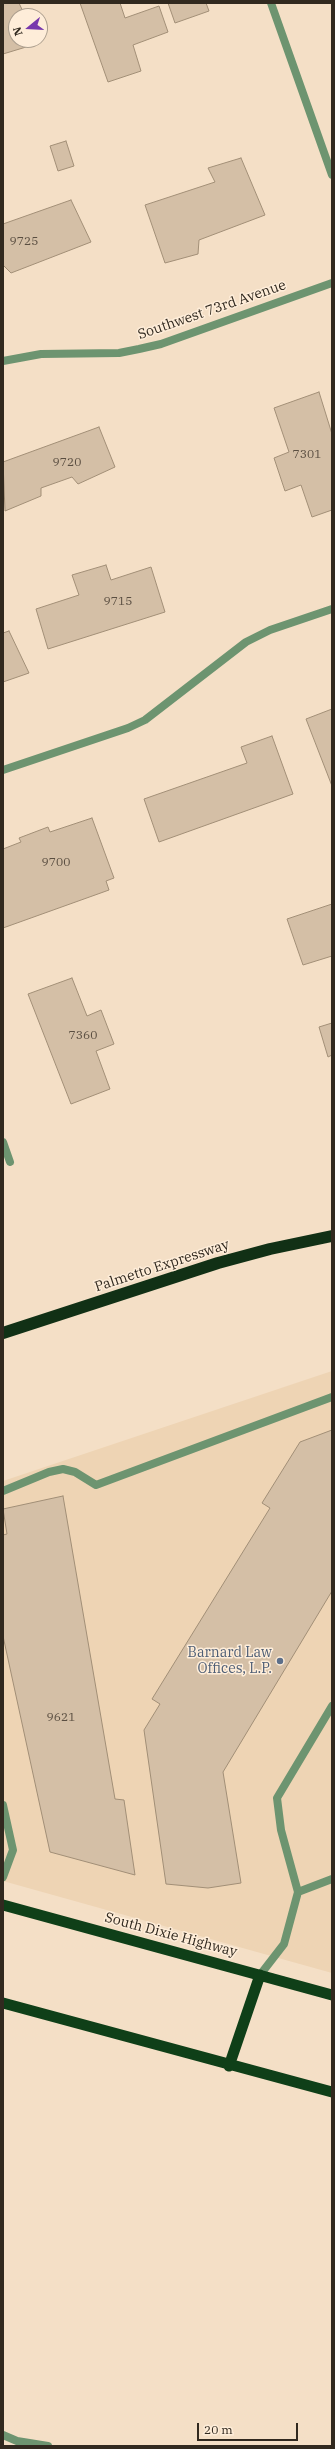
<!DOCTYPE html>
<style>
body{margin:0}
#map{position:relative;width:335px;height:2449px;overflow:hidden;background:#f4dfc6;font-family:"IBM Plex Serif",serif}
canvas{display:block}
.frame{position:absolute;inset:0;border:4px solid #31291f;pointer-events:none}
.north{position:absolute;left:8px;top:8px;width:40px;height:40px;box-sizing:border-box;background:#feedd9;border:1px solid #ac9f8f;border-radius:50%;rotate:252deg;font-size:11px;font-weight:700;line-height:16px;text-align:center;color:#31291f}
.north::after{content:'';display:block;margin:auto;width:14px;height:18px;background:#7838ad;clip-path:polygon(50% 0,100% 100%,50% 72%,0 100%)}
.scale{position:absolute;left:197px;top:2423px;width:101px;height:18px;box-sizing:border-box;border:2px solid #31291f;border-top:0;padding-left:5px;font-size:12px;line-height:14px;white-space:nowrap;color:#31291f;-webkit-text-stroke:3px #feedd9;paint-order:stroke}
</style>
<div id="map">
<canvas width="335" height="2449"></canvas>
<div class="frame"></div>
<div class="north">N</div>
<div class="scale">20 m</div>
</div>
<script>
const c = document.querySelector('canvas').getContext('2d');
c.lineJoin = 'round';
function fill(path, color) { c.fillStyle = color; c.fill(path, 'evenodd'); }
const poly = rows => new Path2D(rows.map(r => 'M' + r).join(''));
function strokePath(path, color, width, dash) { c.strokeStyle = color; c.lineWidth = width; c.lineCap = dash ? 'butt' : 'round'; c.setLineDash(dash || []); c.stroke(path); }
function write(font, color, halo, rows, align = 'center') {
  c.font = font + ' "IBM Plex Serif",serif'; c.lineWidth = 3; c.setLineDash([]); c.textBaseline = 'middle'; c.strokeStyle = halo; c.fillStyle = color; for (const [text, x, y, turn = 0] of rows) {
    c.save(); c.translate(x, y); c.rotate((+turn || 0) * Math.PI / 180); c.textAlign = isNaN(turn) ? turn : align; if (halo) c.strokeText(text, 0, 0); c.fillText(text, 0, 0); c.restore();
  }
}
const built = poly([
 [332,1371,332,1973,3,1881,3,1481]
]);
const building = poly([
 [3,3,19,3,25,16,16,16,16,40,34,40,36,44,3,54,3,3],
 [80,3,120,3,125,18,159,6,168,32,133,45,141,71,108,82,80,3],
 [168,3,206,3,209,11,175,23,168,3],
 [66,141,74,166,58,171,50,146,66,141],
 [241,158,265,215,199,240,198,254,165,263,145,205,215,182,208,168,241,158],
 [71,200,91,242,11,273,3,265,3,224,71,200],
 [319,392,332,434,332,510,312,517,301,485,285,491,274,458,289,452,274,408,319,392],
 [99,427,115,467,78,484,72,477,41,488,41,496,5,511,3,462,99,427],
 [106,565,111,580,151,567,165,612,48,649,36,609,79,595,72,575,106,565],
 [9,631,29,673,3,682,3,633,9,631],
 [332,709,332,786,306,719,332,709],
 [272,736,293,794,159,842,144,799,247,763,241,747,272,736],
 [92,818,114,878,106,881,109,890,3,928,3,849,21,842,19,838,48,827,50,832,92,818],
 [332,904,332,956,303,965,287,919,332,904],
 [72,978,87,1016,101,1010,114,1044,96,1051,110,1089,71,1104,28,994,72,978],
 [332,1023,332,1055,328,1057,319,1027,332,1023],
 [332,1430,332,1591,223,1772,241,1883,208,1888,166,1884,144,1730,160,1704,152,1699,270,1508,262,1503,300,1442,332,1430],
 [63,1496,115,1799,124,1800,135,1875,50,1852,3,1636,3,1535,7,1534,3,1509,63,1496]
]);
const service = poly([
 [3,1491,49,1472,63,1469,75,1472,96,1485,332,1397],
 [3,1805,13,1850,3,1877],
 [298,1892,281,1830,277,1798,332,1706],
 [260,1975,284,1944,298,1892,332,1879]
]);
const minor = poly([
 [3,361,41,354,119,353,139,349,161,344,332,283],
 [3,770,128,728,145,720,246,642,270,630,332,609],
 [3,1142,10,1162],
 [3,2435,17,2441,48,2446]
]);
const tertiary = poly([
 [271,3,332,175]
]);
const trunk = poly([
 [3,1905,332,1995],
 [3,2003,332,2092],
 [229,2066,260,1975]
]);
const motorway = poly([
 [3,1333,218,1263,270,1249,332,1236]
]);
const markers = [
 [280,1661,4,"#5c6f8a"]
];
const numberNames = [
 ["9725",24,242],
 ["7301",307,455],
 ["9720",67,463],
 ["9715",118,602],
 ["9700",56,863],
 ["7360",83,1036],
 ["9621",61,1718]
];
const streetNames = [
 ["Southwest 73rd Avenue",212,310,-19],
 ["Palmetto Expressway",162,1266,-18],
 ["South Dixie Highway",171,1935,15]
];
const serviceNames = [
 ["Barnard Law",272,1653],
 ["Offices, L.P.",272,1669]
];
fill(built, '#eed4b4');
fill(building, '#d4bfa6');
strokePath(building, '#a28f77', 1);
strokePath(service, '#6d9470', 8);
strokePath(minor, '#6d9470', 8);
strokePath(tertiary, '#6d9470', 8);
strokePath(trunk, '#0f3f18', 11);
strokePath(motorway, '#113015', 12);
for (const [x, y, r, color] of markers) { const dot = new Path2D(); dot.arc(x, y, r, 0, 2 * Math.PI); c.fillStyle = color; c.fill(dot); strokePath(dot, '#feedd9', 1.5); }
write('12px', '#5a4e41', null, numberNames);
write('14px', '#31291f', '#feedd9', streetNames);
write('14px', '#4e5e75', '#feedd9', serviceNames, 'right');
</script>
